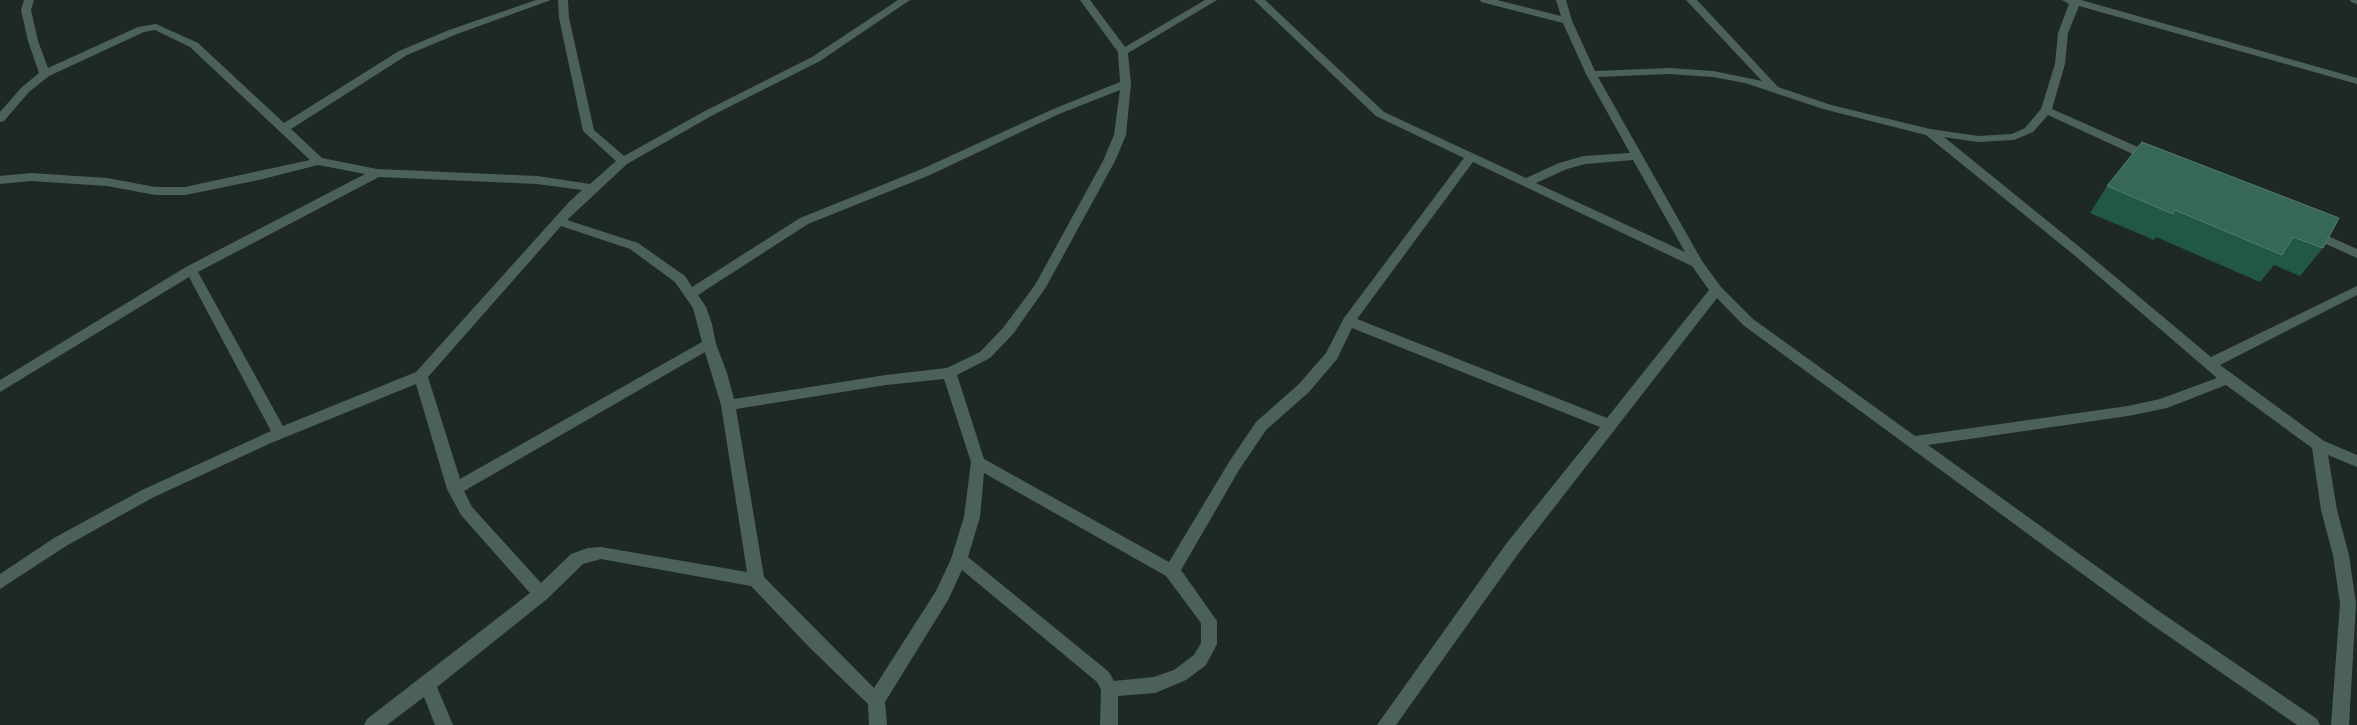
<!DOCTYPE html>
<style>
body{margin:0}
canvas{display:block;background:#1e2924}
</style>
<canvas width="2357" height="725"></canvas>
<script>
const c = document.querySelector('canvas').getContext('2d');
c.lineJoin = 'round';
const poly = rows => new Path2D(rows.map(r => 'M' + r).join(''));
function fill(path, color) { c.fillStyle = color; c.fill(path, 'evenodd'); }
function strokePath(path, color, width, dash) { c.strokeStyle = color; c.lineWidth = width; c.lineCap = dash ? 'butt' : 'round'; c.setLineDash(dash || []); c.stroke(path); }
const minor = poly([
 [24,0,34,0,31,10,38,41,48,68,138,27,156,24,198,43,284,123,399,51,449,30,536,0,551,0,457,34,407,55,291,129,322,158,377,169,537,176,590,184,616,161,583,131,559,18,558,0,568,0,569,18,594,130,624,156,705,111,812,57,898,0,910,0,820,61,713,115,627,164,567,220,638,243,685,276,692,287,800,218,922,169,1051,110,1120,82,1118,52,1080,0,1090,0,1125,47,1205,0,1217,0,1128,53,1131,84,1126,135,1115,161,1046,287,1013,334,990,358,957,375,984,459,1169,562,1229,462,1256,422,1299,384,1326,353,1344,318,1464,158,1376,116,1254,0,1265,0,1384,112,1526,178,1559,163,1584,156,1630,153,1586,74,1563,23,1481,2,1480,0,1497,0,1561,16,1556,0,1566,0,1572,21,1595,71,1669,68,1713,71,1762,81,1686,0,1697,0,1778,87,1831,105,1930,129,1978,136,2012,134,2025,128,2041,109,2055,64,2058,33,2069,4,2062,0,2081,0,2357,78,2357,84,2079,6,2068,33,2065,64,2052,109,2156,155,2158,158,2156,161,2148,161,2048,115,2033,132,2014,140,1978,142,1944,137,2082,249,2211,357,2357,286,2357,295,2220,365,2324,441,2357,455,2357,467,2328,455,2337,510,2349,555,2356,604,2349,725,2331,725,2340,604,2333,555,2321,510,2312,448,2226,385,2167,408,2128,416,1928,445,2160,612,2317,719,2320,725,2297,725,2148,622,1743,325,1717,298,1518,554,1396,725,1377,725,1506,544,1600,427,1352,328,1337,359,1309,392,1266,430,1239,470,1181,570,1217,621,1217,644,1206,665,1186,680,1155,693,1118,696,1118,725,1100,725,1101,690,1097,682,962,570,948,600,885,702,887,725,869,725,868,704,810,648,751,586,601,559,583,564,547,599,437,687,453,725,435,725,424,697,387,725,364,725,367,719,530,593,461,515,447,489,416,384,271,443,152,498,66,546,0,589,0,574,54,538,142,490,271,431,189,277,0,392,0,380,186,267,365,174,318,165,259,180,185,195,155,195,107,186,31,181,0,184,0,176,31,173,107,178,155,187,185,187,310,160,190,47,155,30,144,32,49,76,29,92,4,121,0,122,0,112,21,88,39,73,28,41,21,10,24,0],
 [1669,74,1713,77,1745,83,1823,109,1926,135,2074,255,2217,378,2160,399,2128,406,1915,436,1753,319,1721,287,1702,261,1598,77,1669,74],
 [1120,90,1114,135,1103,161,1035,285,1003,328,980,352,947,368,886,375,734,399,727,373,716,344,712,324,706,307,698,295,808,224,930,175,1059,114,1120,90],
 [1633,160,1685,252,1536,183,1567,169,1585,164,1633,160],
 [1473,162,1692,266,1709,290,1607,418,1357,319,1473,162],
 [379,177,537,184,582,190,569,202,416,372,283,426,198,272,379,177],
 [561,226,630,249,675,282,693,308,702,342,460,479,428,377,561,226],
 [705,352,721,405,747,572,601,547,588,548,571,554,541,583,472,507,464,491,705,352],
 [944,379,971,462,964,517,951,559,936,591,874,688,764,577,736,409,886,385,944,379],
 [984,473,1166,576,1201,623,1201,643,1194,655,1174,670,1154,677,1114,681,1109,672,968,557,980,517,984,473],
 [2350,0,2357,0,2357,4,2351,2,2350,0],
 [2310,228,2357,249,2357,258,2306,235,2304,232,2306,229,2310,228]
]);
const wall = poly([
 [2107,186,2339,218,2323,248,2300,276,2274,265,2260,282,2156,237,2154,240,2090,213]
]);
const building = poly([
 [2142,142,2339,218,2323,248,2293,237,2282,255,2175,210,2173,214,2107,186,2142,142]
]);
fill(minor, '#4c6258');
fill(wall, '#215745');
fill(building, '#376757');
strokePath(building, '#527c6e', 1);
</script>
